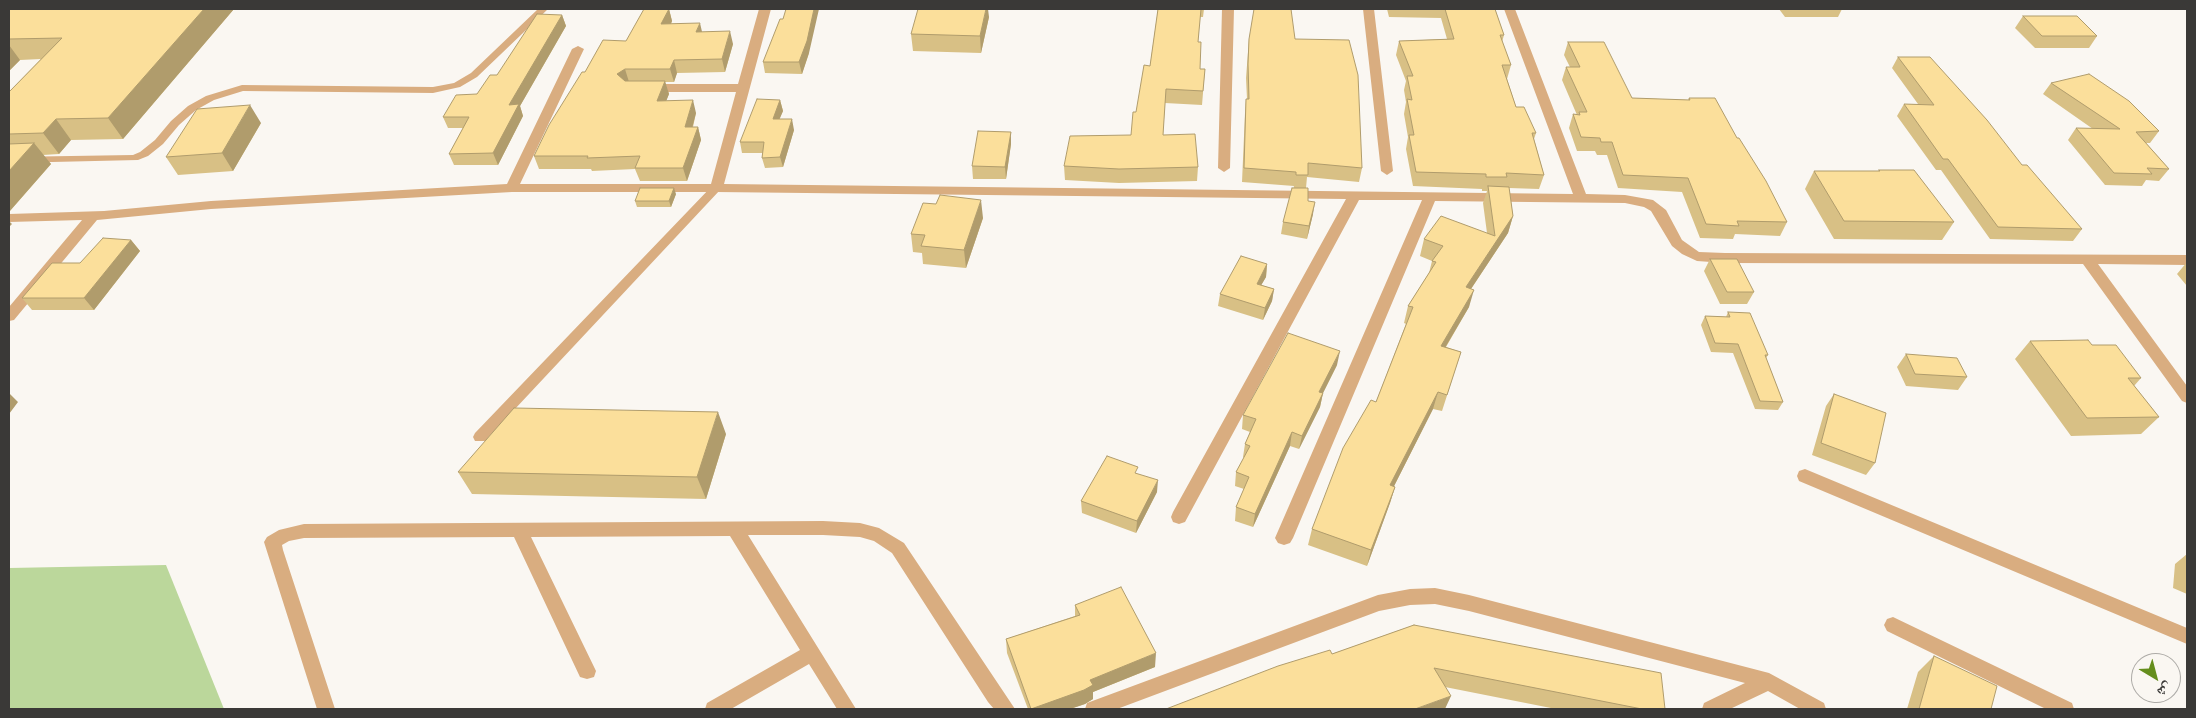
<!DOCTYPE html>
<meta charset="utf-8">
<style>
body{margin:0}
#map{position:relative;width:2196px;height:718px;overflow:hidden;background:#faf7f2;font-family:"Fira Sans Condensed","Noto Naskh Arabic",sans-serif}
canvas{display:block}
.frame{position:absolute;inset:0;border:10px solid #3a3937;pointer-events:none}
.north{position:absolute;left:2131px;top:653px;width:50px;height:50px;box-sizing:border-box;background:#faf7f2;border:1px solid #adaba7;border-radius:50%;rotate:143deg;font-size:14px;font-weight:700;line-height:20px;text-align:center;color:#3a3937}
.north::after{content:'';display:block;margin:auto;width:18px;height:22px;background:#658e1d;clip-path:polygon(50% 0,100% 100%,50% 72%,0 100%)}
</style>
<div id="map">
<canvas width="2196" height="718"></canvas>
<div class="frame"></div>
<div class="north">ش</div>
</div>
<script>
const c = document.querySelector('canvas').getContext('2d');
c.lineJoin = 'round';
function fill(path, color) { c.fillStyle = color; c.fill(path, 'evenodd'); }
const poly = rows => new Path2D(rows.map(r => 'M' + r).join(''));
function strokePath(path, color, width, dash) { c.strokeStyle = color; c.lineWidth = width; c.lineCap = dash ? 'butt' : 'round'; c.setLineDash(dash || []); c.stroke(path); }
const green = poly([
 [166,565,224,709,9,709,9,568]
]);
const lane = poly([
 [538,9,548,9,477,77,460,87,433,93,243,91,214,100,196,110,179,125,163,144,148,156,138,160,9,163,9,157,133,155,140,152,155,140,171,121,188,106,206,96,242,85,433,87,454,83,471,73,538,9],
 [716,185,721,188,720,190,485,441,475,441,473,437,475,433,712,186,716,185]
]);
const street = poly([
 [759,9,771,9,724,184,1573,194,1504,9,1515,9,1586,194,1625,195,1653,200,1666,210,1682,240,1699,252,1725,253,2187,255,2187,265,2098,264,2187,386,2187,403,2182,401,2083,264,1725,263,1697,261,1682,254,1672,246,1651,211,1644,207,1625,203,1435,201,1293,538,1290,543,1284,545,1278,543,1275,538,1422,200,1359,200,1185,522,1179,524,1173,522,1171,517,1173,512,1346,199,716,192,512,192,211,209,97,220,14,320,9,321,9,307,82,220,9,222,9,214,104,211,211,201,507,184,572,49,578,46,584,49,520,184,711,184,736,92,648,92,642,88,648,84,738,84,759,9],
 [1222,9,1234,9,1230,168,1224,172,1218,168,1222,9],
 [1363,9,1374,9,1393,171,1387,175,1381,171,1363,9],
 [1805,469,2187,628,2187,644,1799,481,1797,476,1799,471,1805,469],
 [823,521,860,523,879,528,904,543,1015,709,994,709,988,702,892,553,874,541,860,537,823,535,748,535,856,709,837,709,809,664,731,709,705,709,707,703,800,650,730,536,531,537,596,671,594,677,587,679,580,677,514,537,304,538,289,541,282,545,283,550,335,709,317,709,264,542,267,537,279,530,304,524,823,521],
 [1435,588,1469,595,1769,673,1824,703,1826,709,1800,709,1768,691,1730,709,1702,709,1704,703,1745,683,1469,611,1435,604,1410,605,1379,611,1117,709,1085,709,1087,703,1378,595,1410,589,1435,588],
 [1893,617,2072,703,2074,709,2046,709,1887,631,1884,625,1887,619,1893,617]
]);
const wall = poly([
 [9,9,234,9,123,139,71,140,59,154,43,155,51,164,9,212,9,92,41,59,20,60,9,71],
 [669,9,672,21,671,24,702,32,733,44,725,72,677,73,674,82,665,82,669,94,666,101,696,113,693,127,698,127,701,140,687,181,640,181,635,169,592,171,591,169,539,169,534,156,585,72],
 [1158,9,1204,9,1203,17,1200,17,1198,42,1200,69,1205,69,1202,105,1165,103,1163,135,1198,167,1197,181,1119,183,1065,180,1064,166,1131,135,1150,66],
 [1387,9,1495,9,1504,35,1502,42,1511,65,1507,79,1516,107,1536,133,1534,139,1544,175,1539,189,1509,188,1513,216,1508,233,1471,289,1469,307,1446,347,1461,352,1442,411,1433,409,1394,486,1395,487,1390,503,1367,566,1308,545,1312,529,1376,402,1406,324,1404,323,1408,306,1429,273,1432,261,1420,256,1424,239,1487,233,1483,203,1487,191,1482,191,1482,189,1413,186,1406,149,1408,137,1404,114,1406,102,1404,90,1406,81,1396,55,1399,41,1447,39,1441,18,1389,17],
 [1779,9,1842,9,1838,17,1785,17],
 [562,15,566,26,520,106,523,116,498,165,454,165,449,154,463,128,448,128,443,117,477,94,497,75],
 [2023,16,2097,36,2089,48,2035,48,2015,28],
 [989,17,981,53,913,51,911,34],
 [1249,39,1295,39,1362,168,1359,182,1307,177,1306,188,1308,201,1313,214,1307,239,1281,234,1283,222,1294,186,1242,182,1245,113,1246,99,1247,99,1246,78],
 [1568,42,1632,98,1688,100,1689,98,1737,138,1787,222,1780,236,1735,234,1733,239,1700,238,1682,192,1618,188,1607,155,1597,155,1595,151,1577,151,1569,128,1573,114,1577,115,1562,80,1566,67,1570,67,1564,55],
 [809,53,802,74,765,73,763,62],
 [1898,57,2022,165,2082,229,2073,241,1990,239,1941,170,1936,170,1897,116,1904,104,1918,104,1892,68],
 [2051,83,2159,131,2150,143,2146,143,2169,169,2159,181,2146,180,2142,186,2105,185,2068,140,2076,128,2093,129,2043,94],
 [780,100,783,111,779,119,794,130,783,167,765,168,762,158,763,153,742,153,740,142],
 [261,123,233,171,178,175,166,157],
 [1011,132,1011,144,1006,179,973,179,972,166],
 [1879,170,1954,222,1942,240,1834,239,1805,189,1814,171,1878,171],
 [676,194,671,207,637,207,635,201],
 [936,204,983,218,966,268,923,264,922,253,913,252,911,234],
 [131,240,140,251,94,310,32,310,22,298,80,263],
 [1710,259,1754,292,1747,304,1720,304,1704,271],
 [2187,262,2187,286,2177,274],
 [1267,264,1266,277,1261,285,1274,289,1272,301,1263,320,1218,306,1220,294],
 [1728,312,1768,355,1766,358,1783,402,1778,410,1755,409,1733,353,1711,352,1701,325,1705,316,1726,317],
 [2030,341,2092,345,2141,378,2134,386,2159,417,2141,434,2071,436,2015,359],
 [1906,354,1967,377,1958,390,1906,386,1897,367],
 [1337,365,1323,393,1320,407,1299,449,1290,446,1253,527,1235,521,1236,507,1244,489,1235,486,1236,472,1244,458,1243,457,1245,444,1250,432,1242,429,1243,415],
 [1834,394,1875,463,1866,475,1812,455,1826,406],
 [726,434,706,499,472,494,458,472],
 [1138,474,1157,492,1136,533,1082,513,1081,501],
 [2187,554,2187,594,2173,588,2175,564],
 [1075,605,1155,667,1093,692,1093,699,1085,704,1070,709,1028,709,1007,653,1006,639,1075,616],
 [1414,625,1665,709,1556,709,1445,687,1332,654],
 [1934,656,1991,709,1907,709,1918,672]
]);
const shadedWall = poly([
 [204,9,234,9,123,139,108,118],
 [669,9,672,21,665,37,661,24],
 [814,9,819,9,809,53,802,74,799,62],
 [986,9,988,9,989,17,981,53,980,36],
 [562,15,566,26,520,106,523,116,498,165,493,153,509,105],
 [700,23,703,36,696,32],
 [730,31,733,44,725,72,722,59],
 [9,45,20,60,9,71],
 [674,60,677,73,674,82,670,69],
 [625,69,629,82,621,87,617,74],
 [665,81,669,94,661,114,657,101],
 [693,100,696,113,689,140,685,127],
 [780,100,783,111,775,130,773,119],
 [250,105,261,123,233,171,222,153],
 [56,119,71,140,59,154,43,133],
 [792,119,794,130,783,167,780,157],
 [698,127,701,140,687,181,683,168],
 [1011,132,1011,144,1006,179,1005,167],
 [34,143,51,164,9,212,9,171],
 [674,188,676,194,671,207,669,201],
 [981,200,983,218,966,268,964,250],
 [1315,202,1313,214,1307,239,1309,226],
 [1513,216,1508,233,1461,304,1466,287],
 [9,221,12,224,9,227],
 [131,240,140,251,94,310,84,298],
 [1267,264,1266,277,1255,296,1257,284],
 [1274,289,1272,301,1263,320,1265,308],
 [1474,290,1469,307,1436,363,1441,346],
 [1340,351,1337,365,1323,393,1320,407,1299,449,1302,436,1319,392],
 [1438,392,1433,409,1386,502,1390,485],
 [9,393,18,402,9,414],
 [718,412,726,434,706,499,697,477],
 [1292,432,1290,446,1253,527,1255,514],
 [1158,480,1157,492,1136,533,1137,521],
 [1395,487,1390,503,1367,566,1371,550],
 [1156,653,1155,667,1093,692,1093,699,1085,704,1070,709,1031,709,1090,680],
 [1451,696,1445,709,1415,709]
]);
const building = poly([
 [9,9,204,9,108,118,56,119,43,133,9,134,9,92,62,38,9,39,9,9],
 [644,9,669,9,661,24,700,23,696,32,730,31,722,59,674,60,670,69,625,69,617,74,625,81,665,81,657,101,693,100,685,127,698,127,683,168,635,168,640,156,587,158,588,156,534,156,549,125,582,72,585,72,603,40,626,41,644,9],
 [786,9,814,9,807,41,799,62,763,62,780,19,783,19,786,9],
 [918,9,986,9,980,36,911,34,918,9],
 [1158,9,1201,9,1198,42,1201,42,1200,69,1205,69,1203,91,1166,89,1163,135,1195,134,1198,167,1119,169,1064,166,1070,136,1131,135,1133,112,1136,112,1144,65,1150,66,1158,9],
 [1254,9,1291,9,1295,39,1349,40,1358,75,1362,168,1308,163,1308,175,1296,175,1296,172,1244,168,1246,99,1249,99,1248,64,1249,39,1254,9],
 [1445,9,1495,9,1504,35,1500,35,1511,65,1502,65,1516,107,1524,107,1536,133,1532,133,1544,175,1506,173,1507,177,1486,177,1486,174,1416,172,1409,135,1414,135,1407,99,1412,100,1407,76,1413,76,1399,41,1454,39,1445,9],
 [537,14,562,15,509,105,519,104,493,153,449,154,469,117,443,117,456,95,477,94,490,75,497,75,537,14],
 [2023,16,2077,16,2097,36,2042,36,2023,16],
 [1568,42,1604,42,1632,98,1690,100,1689,98,1715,98,1737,138,1739,138,1766,181,1787,222,1737,221,1739,226,1706,224,1688,178,1623,175,1612,142,1601,142,1600,138,1581,137,1573,114,1580,115,1579,112,1587,112,1566,67,1580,67,1568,42],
 [1898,57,1930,57,1987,120,2022,165,2027,165,2082,229,1998,227,1948,159,1943,159,1904,104,1934,105,1898,57],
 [2089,74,2129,101,2159,131,2136,132,2169,169,2147,168,2152,174,2114,173,2076,128,2120,129,2051,83,2089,74],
 [757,99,780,100,773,119,792,119,780,157,762,158,764,142,740,142,757,99],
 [250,105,222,153,166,157,197,109,250,105],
 [978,131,1011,132,1005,167,972,166,978,131],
 [34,143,9,171,9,144,34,143],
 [1879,170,1914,170,1954,222,1844,221,1814,171,1880,171,1879,170],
 [1488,186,1509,187,1513,216,1466,287,1474,290,1441,346,1461,352,1447,395,1438,392,1390,485,1395,487,1371,550,1312,529,1343,448,1371,400,1376,402,1413,307,1408,306,1436,262,1432,261,1443,246,1424,239,1441,216,1495,236,1488,186],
 [640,188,674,188,669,201,635,201,640,188],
 [1292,188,1308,188,1308,201,1315,202,1309,226,1283,222,1292,188],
 [940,195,981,200,964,250,921,246,925,235,911,234,923,203,936,204,940,195],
 [103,238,131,240,84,298,22,298,52,263,80,263,103,238],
 [1241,256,1267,264,1257,284,1274,289,1265,308,1220,294,1241,256],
 [1710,259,1737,259,1754,292,1727,292,1710,259],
 [1728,312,1750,313,1768,355,1765,355,1783,402,1760,401,1738,344,1715,343,1705,316,1730,317,1728,312],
 [1288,333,1340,351,1319,392,1323,393,1302,436,1292,432,1255,514,1236,507,1249,477,1236,472,1250,446,1245,444,1256,419,1243,415,1288,333],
 [2088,340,2092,345,2116,345,2141,378,2128,378,2159,417,2087,418,2030,341,2088,340],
 [1906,354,1957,358,1967,377,1915,374,1906,354],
 [1834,394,1886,413,1875,463,1821,443,1834,394],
 [514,408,718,412,697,477,458,472,514,408],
 [1107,456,1138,467,1135,473,1158,480,1137,521,1081,501,1107,456],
 [1121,587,1156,653,1090,680,1093,685,1084,690,1031,709,1006,639,1080,615,1075,605,1121,587],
 [1414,625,1661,673,1665,709,1642,709,1434,668,1451,696,1415,709,1166,709,1278,666,1330,650,1332,654,1414,625],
 [1934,656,1997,686,1991,709,1919,709,1934,656]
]);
fill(green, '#bbd79b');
fill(lane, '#d9ad80');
fill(street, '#d9ad80');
fill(wall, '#d8c085');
fill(shadedWall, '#b09c6c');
fill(building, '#fbdf9b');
strokePath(building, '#b09c6c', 1);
</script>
